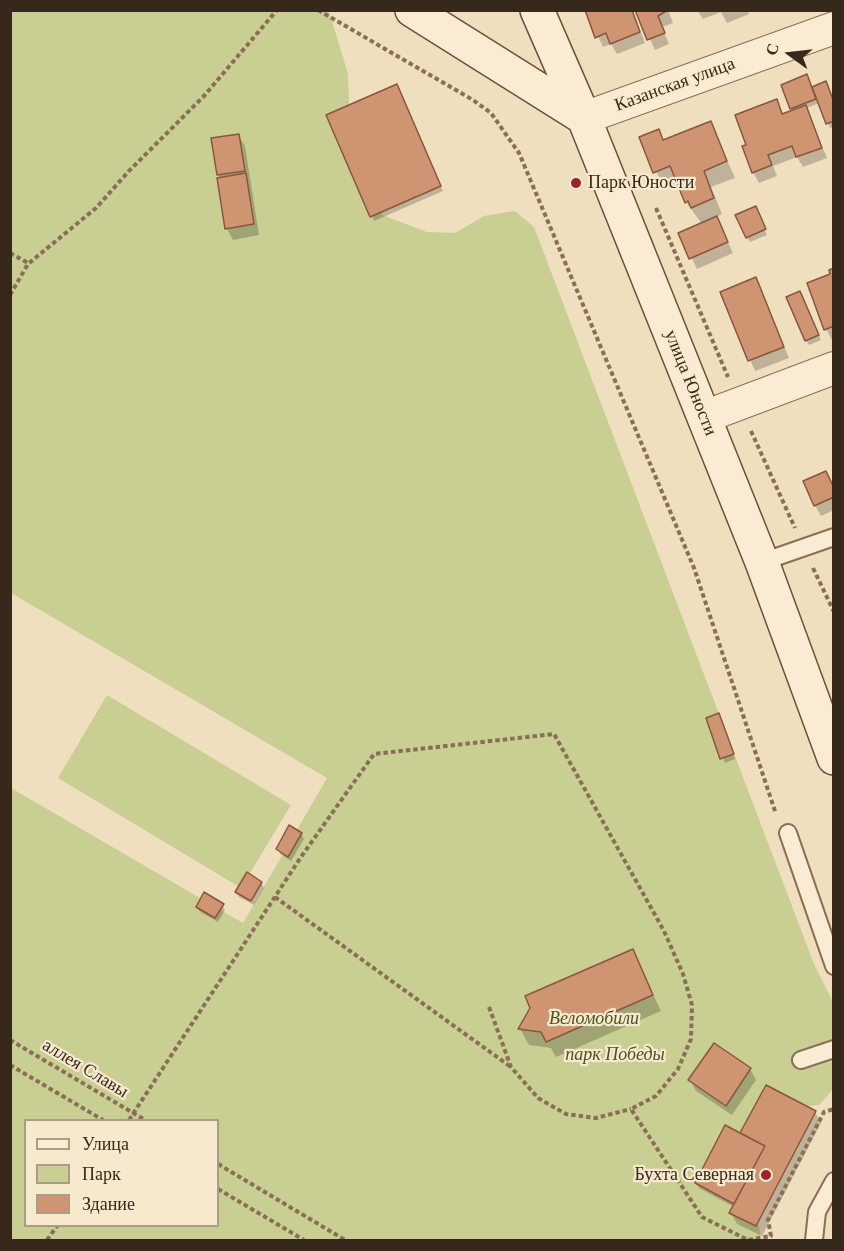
<!DOCTYPE html>
<meta charset="utf-8">
<style>
body{margin:0}
#map{position:relative;width:844px;height:1251px;overflow:hidden;background:#efdfbe;font-family:Georgia,serif}
canvas{display:block}
.frame{position:absolute;inset:0;border:12px solid #37281c;pointer-events:none}
.legend{position:absolute;left:24px;top:1119px;width:195px;height:108px;box-sizing:border-box;background:#f7e9ce;border:2px solid #aa9c87;margin:0;padding:8px 10px;list-style:none;font-size:18px;color:#37281c}
.legend li{display:flex;align-items:center;gap:12px;height:30px}
.legend b{width:30px;border:2px solid #aa9c87}
.north{position:absolute;left:760px;top:24px;width:60px;height:60px;-webkit-text-stroke:4px #f7e9ce;paint-order:stroke;rotate:285deg;font-size:16px;font-weight:700;line-height:24px;text-align:center;color:#37281c}
.north::after{content:'';display:block;margin:auto;width:21px;height:27px;background:#37281c;clip-path:polygon(50% 0,100% 100%,50% 72%,0 100%)}
</style>
<div id="map">
<canvas width="844" height="1251"></canvas>
<div class="frame"></div>
<ul class="legend">
<li><b style="height:8px;background:#faecd2"></b>Улица</li>
<li><b style="height:16px;background:#c9ce92"></b>Парк</li>
<li><b style="height:16px;background:#cf9573"></b>Здание</li>
</ul>
<div class="north">С</div>
</div>
<script>
const c = document.querySelector('canvas').getContext('2d');
c.lineJoin = 'round';
function fill(path, color) { c.fillStyle = color; c.fill(path, 'evenodd'); }
const poly = rows => new Path2D(rows.map(r => 'M' + r).join(''));
function strokePath(path, color, width, dash) { c.strokeStyle = color; c.lineWidth = width; c.lineCap = dash ? 'butt' : 'round'; c.setLineDash(dash || []); c.stroke(path); }
function write(font, color, halo, rows, align = 'center') {
  c.font = font + ' Georgia,serif'; c.lineWidth = 4.5; c.setLineDash([]); c.textBaseline = 'middle'; c.strokeStyle = halo; c.fillStyle = color; for (const [text, x, y, turn = 0] of rows) {
    c.save(); c.translate(x, y); c.rotate((+turn || 0) * Math.PI / 180); c.textAlign = isNaN(turn) ? turn : align; if (halo) c.strokeText(text, 0, 0); c.fillText(text, 0, 0); c.restore();
  }
}
const green = poly([
 [11,11,329,11,348,74,350,128,365,175,382,215,427,232,455,233,484,216,515,211,534,227,814,964,833,1002,833,1089,819,1105,799,1107,754,1193,761,1240,11,1240,11,788,243,923,327,778,11,593],
 [26,1120,218,1120,218,1226,26,1226],
 [107,695,291,805,241,888,58,778]
]);
const shadow = poly([
 [586,10,632,10,645,43,617,54,611,44,603,47],
 [637,10,668,10,673,23,662,27,669,44,655,50],
 [697,10,748,10,749,14,727,23,721,12,703,19],
 [807,76,812,88,825,83,834,103,834,127,830,128,820,103,806,108,827,158,803,167,797,157,773,166,777,176,759,183,753,172,748,146,776,101,784,115,794,112,792,108],
 [399,91,443,191,374,221,372,216],
 [710,122,735,178,711,187,722,214,716,217,733,253,697,269,680,233,702,224,686,202,678,182,664,188,641,138,664,141],
 [238,135,245,146,259,235,233,240,227,229,213,139],
 [758,213,767,235,750,242,747,237],
 [834,270,834,339,832,340,826,329],
 [761,290,789,358,755,371,722,293],
 [802,297,821,340,809,345,806,340],
 [834,488,834,510,821,516,815,505],
 [708,719,721,720,735,759,725,763],
 [301,834,304,839,291,861,280,854,278,849],
 [261,883,264,888,254,905,239,897,236,892],
 [222,905,225,910,218,922,200,912,197,907],
 [632,950,661,1011,556,1057,551,1048,529,1045,520,1029],
 [750,1069,756,1080,732,1115,696,1091,690,1080],
 [815,1112,821,1123,762,1236,737,1224,731,1213,734,1207,699,1188,696,1183,741,1135]
]);
const building = poly([
 [585,10,632,10,640,32,610,44,606,33,595,38,585,10],
 [635,10,668,10,658,16,665,33,647,40,635,10],
 [807,74,816,99,790,109,781,85,807,74],
 [826,81,834,102,834,121,826,124,812,87,826,81],
 [397,84,441,186,370,217,326,115,397,84],
 [777,99,782,114,806,105,822,148,796,157,792,146,768,155,772,165,752,173,742,146,746,145,735,115,777,99],
 [711,121,727,161,704,171,714,198,691,208,688,201,685,203,670,166,653,173,639,137,659,129,663,140,711,121],
 [239,134,245,171,217,175,211,138,239,134],
 [246,173,254,224,225,229,217,178,246,173],
 [756,206,766,229,746,238,735,215,756,206],
 [717,216,728,242,689,259,678,233,717,216],
 [834,268,834,326,824,330,807,283,830,274,829,270,834,268],
 [756,277,784,347,748,361,720,292,756,277],
 [800,291,819,335,805,341,786,297,800,291],
 [826,471,834,488,834,497,814,506,803,481,826,471],
 [719,713,734,754,720,759,706,718,719,713],
 [289,825,302,833,288,857,276,849,289,825],
 [247,872,262,882,251,901,235,892,247,872],
 [204,892,224,904,215,918,196,907,204,892],
 [633,949,653,995,546,1042,541,1032,518,1029,530,1008,525,996,633,949],
 [714,1043,751,1068,726,1106,688,1080,714,1043],
 [766,1085,816,1111,756,1226,729,1213,765,1146,740,1133,766,1085],
 [725,1125,765,1146,734,1204,695,1183,725,1125]
]);
const path = poly([
 [318,10,473,100,491,113,519,153,694,568,776,814],
 [656,208,728,377],
 [10,253,28,263],
 [10,295,28,264,96,208,129,171,204,96,277,10],
 [751,431,795,528],
 [813,568,834,612],
 [275,897,511,1067],
 [489,1007,511,1067,538,1098,566,1114,596,1118,631,1109],
 [10,1040,145,1120],
 [10,1065,103,1120],
 [129,1120,301,857,374,754,554,734,664,931,683,974,692,1005,691,1039,678,1069,656,1096,631,1109,702,1217,748,1240,771,1236,768,1220,824,1112,834,1109],
 [218,1164,345,1240],
 [218,1189,304,1240],
 [47,1240,57,1226]
]);
const lane = poly([
 [762,562,834,537],
 [788,833,834,966],
 [801,1060,834,1049],
 [814,1240,817,1212,834,1181]
]);
const street = poly([
 [584,118,834,28],
 [704,417,834,368]
]);
const secondary = poly([
 [412,10,584,118],
 [537,10,584,118,762,562,834,758]
]);
const markers = [
 [576,183,6,"#9a242a"],
 [766,1175,6,"#9a242a"]
];
const streetNames = [
 ["Казанская улица",675,85,-20],
 ["улица Юности",690,383,68],
 ["аллея Славы",85,1069,31]
];
const poiNames = [
 ["Парк Юности",588,183],
 ["Бухта Северная",754,1175,"right"]
];
const parkNames = [
 ["Веломобили",594,1019],
 ["парк Победы",615,1055]
];
fill(green, '#c9ce92');
fill(shadow, '#0003');
fill(building, '#cf9573');
strokePath(building, '#88563b', 1.5);
strokePath(lane, '#886f56', 20);
strokePath(street, '#886f56', 34);
strokePath(secondary, '#6a503a', 36);
strokePath(path, '#886f56', 4, [4.5, 3]);
strokePath(lane, '#faecd2', 16);
strokePath(street, '#faecd2', 32);
strokePath(secondary, '#faecd2', 33);
for (const [x, y, r, color] of markers) { const dot = new Path2D(); dot.arc(x, y, r, 0, 2 * Math.PI); c.fillStyle = color; c.fill(dot); strokePath(dot, '#f7e9ce', 2); }
write('18px', '#37281c', '#f7e9ce', streetNames);
write('18px', '#37281c', '#f7e9ce', poiNames, 'left');
write('italic 18px', '#4a5421', '#f7e9ce', parkNames);
</script>
